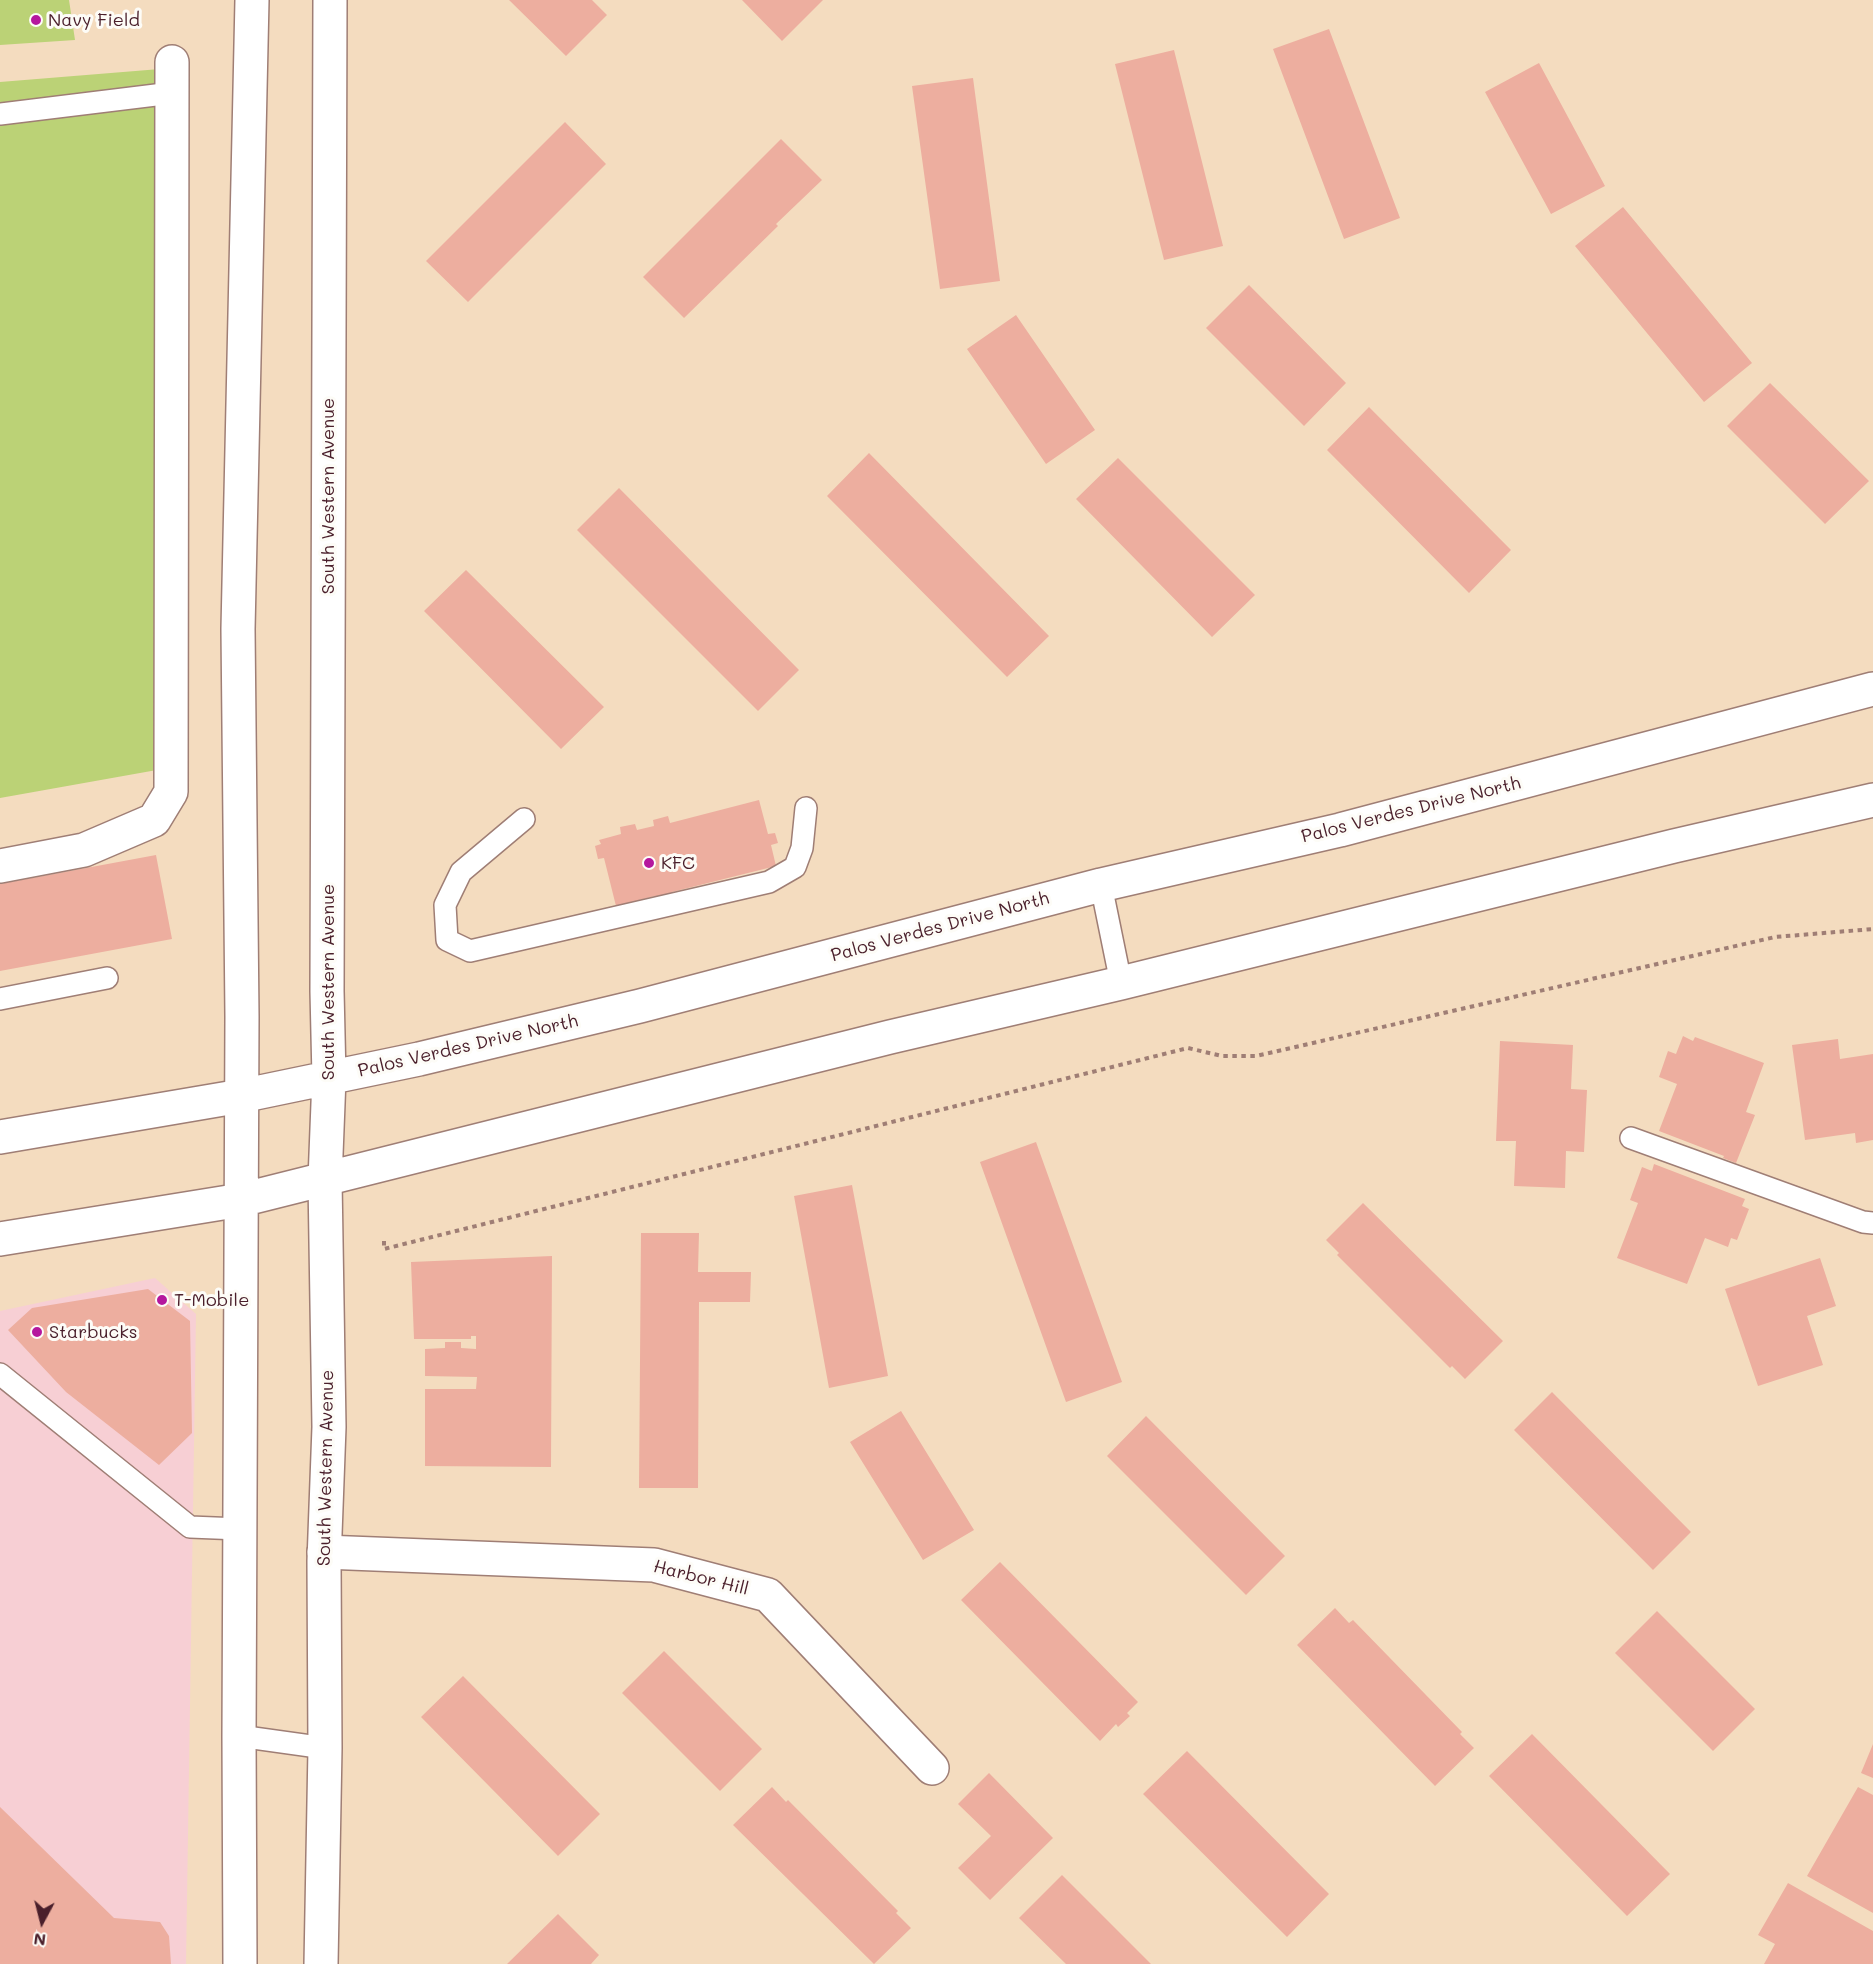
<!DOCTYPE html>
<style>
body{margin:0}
#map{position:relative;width:1873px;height:1964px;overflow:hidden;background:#f4dcbf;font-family:Mali,sans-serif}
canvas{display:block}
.north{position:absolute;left:12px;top:1892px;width:60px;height:60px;-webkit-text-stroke:4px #fdfcf7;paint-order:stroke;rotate:187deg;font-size:16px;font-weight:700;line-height:24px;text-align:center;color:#4a1f2b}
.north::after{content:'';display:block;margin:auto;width:21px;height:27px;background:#4a1f2b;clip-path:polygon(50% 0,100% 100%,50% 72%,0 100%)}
</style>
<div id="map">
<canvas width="1873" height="1964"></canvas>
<div class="north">N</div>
</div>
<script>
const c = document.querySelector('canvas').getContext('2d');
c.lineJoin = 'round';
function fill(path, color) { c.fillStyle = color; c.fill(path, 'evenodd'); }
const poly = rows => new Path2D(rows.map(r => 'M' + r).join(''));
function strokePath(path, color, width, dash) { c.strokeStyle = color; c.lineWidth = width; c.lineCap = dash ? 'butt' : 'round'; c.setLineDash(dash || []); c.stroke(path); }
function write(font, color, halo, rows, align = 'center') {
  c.font = font + ' Mali,sans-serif'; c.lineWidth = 6; c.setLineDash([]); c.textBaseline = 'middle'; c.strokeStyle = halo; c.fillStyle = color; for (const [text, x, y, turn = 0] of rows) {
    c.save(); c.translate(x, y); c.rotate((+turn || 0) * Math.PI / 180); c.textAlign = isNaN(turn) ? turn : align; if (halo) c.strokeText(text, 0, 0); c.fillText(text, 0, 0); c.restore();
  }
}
const built = poly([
 [155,1278,196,1314,186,1964,0,1964,0,1311]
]);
const green = poly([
 [0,0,69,0,75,40,0,45],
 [160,69,168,768,0,798,0,82]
]);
const building = poly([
 [509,0,592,0,607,15,566,56],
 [742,0,823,0,782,41],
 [1329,29,1400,218,1344,239,1273,49],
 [1174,50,1223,246,1164,260,1115,64],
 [1539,63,1605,186,1551,214,1485,92],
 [973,78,1000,281,940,289,912,86],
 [565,122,606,164,468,302,426,261],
 [781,139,822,180,776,224,778,226,684,318,643,277],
 [1623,207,1752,363,1704,402,1575,246],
 [1249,285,1346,383,1304,426,1206,328],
 [1016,315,1095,430,1046,464,967,349],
 [1770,383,1869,481,1825,524,1727,426],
 [1369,407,1511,550,1469,593,1327,450],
 [869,453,1049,636,1007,677,827,496],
 [1118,458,1255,595,1212,637,1076,499],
 [619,488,799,670,758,711,577,530],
 [466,570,604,707,561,749,424,611],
 [759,800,768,834,775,833,778,843,771,845,776,866,672,892,674,899,657,904,655,896,616,906,604,858,598,859,595,846,601,844,599,840,621,834,620,827,635,824,637,830,654,826,653,820,668,816,670,823],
 [156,855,172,939,0,971,0,884],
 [1683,1036,1693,1041,1695,1037,1764,1063,1746,1112,1755,1115,1736,1163,1723,1158,1724,1156,1659,1131,1677,1084,1659,1077,1668,1051,1676,1054],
 [1838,1039,1840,1059,1873,1054,1873,1140,1856,1143,1855,1133,1805,1140,1792,1045],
 [1500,1041,1573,1045,1571,1089,1587,1090,1584,1152,1566,1151,1565,1188,1514,1186,1516,1141,1496,1141],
 [1036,1142,1122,1382,1066,1402,980,1162],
 [1654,1164,1745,1199,1742,1206,1749,1209,1737,1240,1731,1238,1728,1247,1705,1238,1687,1284,1617,1258,1638,1203,1630,1200,1642,1167,1652,1171],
 [852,1185,888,1376,829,1388,794,1196],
 [1363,1203,1503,1341,1465,1379,1452,1366,1450,1368,1337,1255,1339,1253,1326,1240],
 [641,1233,699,1233,698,1272,751,1272,750,1302,699,1302,698,1488,639,1488],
 [552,1256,551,1467,425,1466,425,1389,476,1389,477,1377,425,1376,425,1349,445,1348,445,1342,461,1342,461,1348,476,1349,476,1336,471,1336,471,1339,414,1339,411,1262],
 [1820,1258,1836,1306,1807,1316,1823,1365,1758,1386,1725,1289],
 [148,1289,190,1321,192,1433,159,1465,66,1392,8,1330,32,1308],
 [1552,1392,1691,1532,1653,1570,1514,1430],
 [901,1411,974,1530,923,1560,850,1442],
 [1146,1416,1285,1556,1246,1595,1107,1456],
 [1000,1562,1138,1702,1127,1713,1130,1716,1118,1727,1116,1724,1100,1741,961,1600],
 [1335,1608,1349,1623,1353,1620,1462,1732,1460,1734,1474,1748,1435,1786,1297,1645],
 [1657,1611,1755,1709,1713,1751,1615,1653],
 [664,1651,762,1749,720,1791,622,1693],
 [463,1676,600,1814,558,1856,421,1717],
 [1532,1734,1670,1874,1627,1916,1489,1776],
 [1873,1744,1873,1778,1861,1773],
 [1187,1751,1329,1894,1287,1937,1143,1794],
 [989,1773,1053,1838,990,1900,958,1868,991,1836,958,1804],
 [772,1787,786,1802,788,1800,898,1911,896,1913,911,1928,874,1964,733,1825],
 [1858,1787,1873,1795,1873,1913,1807,1876],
 [0,1807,114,1918,160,1922,169,1936,171,1964,0,1964],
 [1062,1875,1151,1964,1066,1964,1019,1918],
 [1788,1883,1873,1931,1873,1964,1764,1964,1775,1944,1758,1935],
 [558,1914,599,1955,591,1964,507,1964]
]);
const path = poly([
 [384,1241,384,1249,1188,1048,1222,1056,1256,1056,1775,937,1873,929]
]);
const lane = poly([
 [0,114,172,93],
 [524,819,461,872,445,905,447,940,470,951,769,882,795,867,802,848,806,808],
 [1101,885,1121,983],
 [0,999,107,978],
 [1631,1138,1863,1222,1873,1223],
 [0,1374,190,1527,240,1529],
 [239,1736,325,1748]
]);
const street = poly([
 [0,866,84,850,154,820,171,792,172,62],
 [324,1552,654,1565,768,1595,932,1768]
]);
const secondary = poly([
 [0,1137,241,1096],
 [0,1239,241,1200]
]);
const primary = poly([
 [241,1096,419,1059,640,1006,1101,885,1340,830,1873,689],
 [241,1200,890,1037,1121,983,1674,846,1873,800],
 [240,1964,239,1736,242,1017,238,629,252,0],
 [321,1964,325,1748,324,1561,329,1427,325,1180,329,1078,327,991,330,0]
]);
const markers = [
 [36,20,6,"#b5179e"],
 [649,863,6,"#b5179e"],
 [162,1300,6,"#b5179e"],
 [37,1332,6,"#b5179e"]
];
const poiNames = [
 ["Navy Field",48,20],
 ["KFC",661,863],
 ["T-Mobile",174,1300],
 ["Starbucks",49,1332]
];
const streetNames = [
 ["South Western Avenue",328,496,-90],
 ["Palos Verdes Drive North",1411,810,-14],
 ["Palos Verdes Drive North",940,927,-15],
 ["South Western Avenue",328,982,-90],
 ["Palos Verdes Drive North",468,1046,-13],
 ["South Western Avenue",326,1468,-89],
 ["Harbor Hill",701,1578,14]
];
fill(built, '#f7cfd4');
fill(green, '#bbd276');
fill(building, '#edae9f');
strokePath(lane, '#9f7e75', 24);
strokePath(street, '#9f7e75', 36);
strokePath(secondary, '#9f7e75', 36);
strokePath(primary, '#9f7e75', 36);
strokePath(path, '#9f7e75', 4, [4.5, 4.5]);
strokePath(lane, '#fff', 21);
strokePath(street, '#fff', 33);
strokePath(secondary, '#fff', 33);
strokePath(primary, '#fff', 33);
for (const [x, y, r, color] of markers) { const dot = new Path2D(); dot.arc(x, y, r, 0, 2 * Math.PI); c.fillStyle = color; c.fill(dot); strokePath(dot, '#fdfcf7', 2); }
write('18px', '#4a1f2b', '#fdfcf7', poiNames, 'left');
write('18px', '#4a1f2b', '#fdfcf7', streetNames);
</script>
